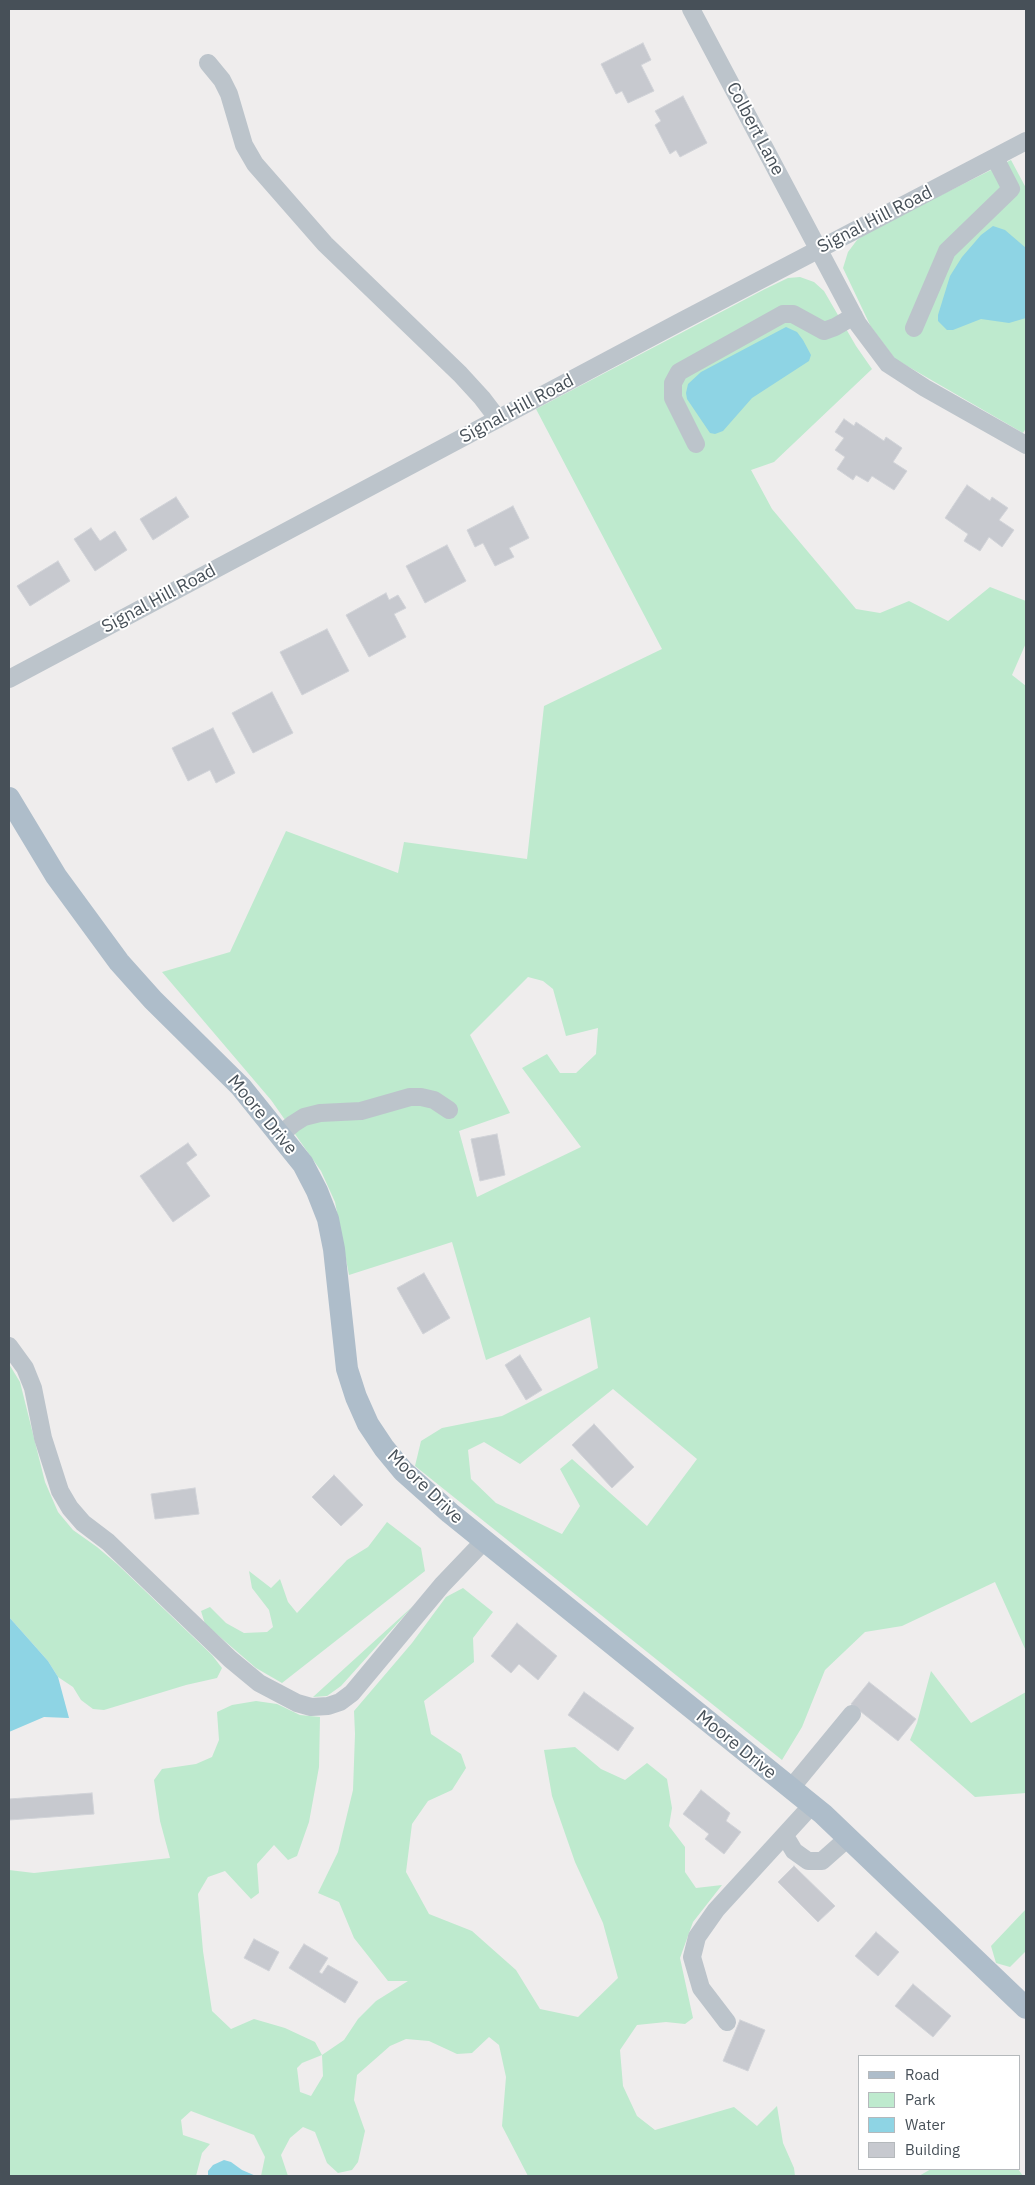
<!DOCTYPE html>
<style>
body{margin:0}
#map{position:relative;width:1035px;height:2185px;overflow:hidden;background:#efeded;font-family:"IBM Plex Sans",sans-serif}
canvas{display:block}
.frame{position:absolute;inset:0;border:10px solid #475058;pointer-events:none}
.legend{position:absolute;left:858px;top:2055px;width:162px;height:115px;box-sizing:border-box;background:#fff;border:1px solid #b5b9bc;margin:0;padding:6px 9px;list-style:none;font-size:15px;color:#475058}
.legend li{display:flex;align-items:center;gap:10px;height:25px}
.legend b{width:25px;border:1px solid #b5b9bc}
</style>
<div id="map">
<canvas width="1035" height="2185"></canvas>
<div class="frame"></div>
<ul class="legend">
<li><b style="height:6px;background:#aebdca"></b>Road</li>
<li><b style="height:14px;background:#beeace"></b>Park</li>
<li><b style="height:14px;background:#8ed4e4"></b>Water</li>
<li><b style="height:14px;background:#c7c9cf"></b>Building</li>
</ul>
</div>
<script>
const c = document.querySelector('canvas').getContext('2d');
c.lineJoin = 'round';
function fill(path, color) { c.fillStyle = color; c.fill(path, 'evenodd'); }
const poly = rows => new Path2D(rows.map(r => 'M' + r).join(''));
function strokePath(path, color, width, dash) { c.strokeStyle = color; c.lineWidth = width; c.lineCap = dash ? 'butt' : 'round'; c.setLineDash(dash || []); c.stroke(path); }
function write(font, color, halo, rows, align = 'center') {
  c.font = font + ' "IBM Plex Sans",sans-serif'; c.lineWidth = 4; c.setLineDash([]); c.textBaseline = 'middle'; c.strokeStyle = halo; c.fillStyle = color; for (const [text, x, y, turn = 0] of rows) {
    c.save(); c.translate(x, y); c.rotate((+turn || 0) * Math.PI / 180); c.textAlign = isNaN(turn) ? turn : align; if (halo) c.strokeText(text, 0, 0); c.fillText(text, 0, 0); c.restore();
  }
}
const green = poly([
 [1011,160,1026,188,1026,428,1023,433,895,359,871,327,843,268,848,252,857,240,873,229],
 [800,277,814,282,824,291,856,346,872,369,774,462,751,470,772,509,856,609,880,613,909,601,948,621,990,587,1026,601,1026,643,1012,675,1026,686,1026,1651,995,1582,902,1626,865,1632,825,1670,802,1727,782,1760,415,1466,421,1441,442,1428,502,1416,598,1368,590,1317,486,1360,452,1242,349,1275,335,1202,321,1171,271,1100,162,972,230,952,286,831,398,873,404,842,527,859,544,706,662,649,536,409,765,289,788,278],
 [528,977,543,981,553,989,566,1036,598,1028,596,1054,576,1073,560,1073,547,1054,522,1068,581,1147,477,1197,459,1131,510,1113,470,1035],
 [613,1389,697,1459,647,1526,572,1459,560,1469,580,1506,562,1534,496,1503,471,1479,468,1450,484,1442,520,1464],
 [9,1364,20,1382,45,1482,58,1512,73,1530,97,1547,117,1564,212,1655,222,1668,217,1678,186,1685,104,1710,93,1709,81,1700,73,1687,58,1677,48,1661,9,1617],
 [387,1522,421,1548,425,1571,282,1683,256,1668,205,1624,201,1611,210,1607,226,1623,244,1633,267,1632,273,1627,269,1610,252,1588,249,1571,271,1588,280,1579,288,1602,297,1613,347,1560,368,1547],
 [463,1588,493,1612,473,1638,474,1662,424,1701,431,1734,461,1754,466,1768,452,1790,428,1801,412,1824,406,1872,429,1914,472,1931,516,1970,540,2009,578,2017,618,1978,603,1923,575,1862,552,1796,544,1750,575,1747,601,1769,625,1780,647,1763,667,1779,672,1808,669,1826,685,1847,685,1872,696,1888,722,1885,693,1922,680,1958,693,2018,685,2024,666,2022,637,2025,620,2050,623,2086,637,2116,655,2130,734,2107,757,2126,777,2106,783,2143,794,2168,795,2176,528,2176,502,2126,506,2077,499,2045,489,2037,472,2053,457,2054,429,2041,406,2039,390,2046,357,2075,354,2100,365,2131,358,2162,352,2170,338,2173,327,2163,315,2132,303,2127,290,2138,281,2155,288,2176,261,2176,265,2157,254,2135,191,2111,181,2120,183,2135,210,2144,202,2153,196,2176,9,2176,9,1870,34,1873,170,1858,160,1821,154,1780,162,1769,196,1764,212,1757,219,1740,217,1712,232,1705,256,1701,277,1704,300,1715,320,1717,319,1767,309,1822,297,1856,288,1860,274,1845,257,1864,259,1893,251,1899,225,1871,208,1877,198,1894,203,1951,212,2011,231,2029,254,2019,285,2028,315,2042,322,2055,344,2040,358,2019,376,2001,408,1981,388,1981,354,1938,339,1902,318,1893,338,1852,353,1790,355,1734,354,1711,412,1643,446,1597],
 [322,2055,323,2076,311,2096,300,2092,297,2068,302,2063],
 [413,1606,341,1686,327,1696,313,1697],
 [931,1671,971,1723,1026,1692,1026,1793,975,1797,910,1740,917,1723],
 [1026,1909,1026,1951,1010,1967,996,1963,991,1946],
 [931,2169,1018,2169,1023,2176,919,2176]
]);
const water = poly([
 [993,226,1005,230,1026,248,1026,318,1009,323,981,319,953,330,947,330,938,321,938,315,950,276,962,257,981,235],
 [786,327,797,332,803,340,811,355,809,361,752,398,723,431,715,434,710,433,687,399,686,393,688,384,701,372],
 [9,1617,48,1661,58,1677,69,1718,44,1717,9,1732],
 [224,2160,231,2162,242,2170,256,2176,208,2176,208,2171,213,2165]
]);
const building = poly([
 [643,43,651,60,641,65,654,91,628,103,622,91,616,94,601,64,643,43],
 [683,96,707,143,680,157,676,150,670,154,655,125,661,121,655,111,683,96],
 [844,419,854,426,856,422,884,441,886,437,902,448,893,462,907,471,894,490,872,476,868,482,856,475,853,480,837,469,845,457,835,450,844,438,835,432,844,419],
 [967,485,990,501,992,497,1008,508,999,520,1014,530,1002,547,989,537,980,551,964,541,968,534,945,518,967,485],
 [176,497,189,517,153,540,140,519,176,497],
 [513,506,529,538,509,548,514,557,495,566,483,543,475,547,467,530,513,506],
 [91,528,100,541,115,531,127,550,95,571,74,539,91,528],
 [447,545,466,581,425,603,406,566,447,545],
 [58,561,70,581,30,606,17,586,58,561],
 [386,593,389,600,398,595,406,608,394,614,406,637,369,657,346,615,386,593],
 [327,629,349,671,302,695,280,652,327,629],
 [272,692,293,733,253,753,232,713,272,692],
 [213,728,235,773,216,783,210,770,188,781,172,748,213,728],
 [497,1134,505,1175,480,1181,471,1139,497,1134],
 [188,1143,197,1155,186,1163,210,1196,173,1222,140,1176,188,1143],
 [424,1273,450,1318,423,1334,397,1288,424,1273],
 [520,1355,542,1390,526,1400,505,1365,520,1355],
 [594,1424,634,1467,612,1488,572,1445,594,1424],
 [334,1475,363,1505,341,1526,312,1497,334,1475],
 [195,1488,199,1514,155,1519,151,1494,195,1488],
 [517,1623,557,1656,538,1680,519,1664,511,1673,491,1656,517,1623],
 [869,1682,916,1719,898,1741,851,1704,869,1682],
 [584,1692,634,1728,618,1751,568,1715,584,1692],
 [701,1790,730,1813,726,1821,741,1832,724,1854,705,1839,709,1834,683,1814,701,1790],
 [92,1793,94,1814,9,1820,9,1799,92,1793],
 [794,1866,835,1906,818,1922,778,1882,794,1866],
 [876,1932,899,1952,878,1976,855,1956,876,1932],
 [254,1939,279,1952,269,1971,244,1958,254,1939],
 [304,1944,328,1958,319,1972,322,1974,328,1965,358,1982,345,2003,289,1968,304,1944],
 [913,1984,951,2016,933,2037,895,2006,913,1984],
 [740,2020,765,2030,748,2071,723,2061,740,2020]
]);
const minor = poly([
 [691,9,858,324,888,364,925,388,1026,445],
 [208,63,222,80,229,94,244,145,255,164,325,244,460,374,482,398,498,419],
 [914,328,947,251,1011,189,995,158],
 [696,444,673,398,673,383,679,372,783,314,793,314,824,331,835,327,854,316],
 [9,679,678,323,1026,141],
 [281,1134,293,1124,304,1117,320,1113,361,1111,410,1097,421,1097,434,1100,449,1110],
 [9,1346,25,1368,33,1388,43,1438,60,1491,70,1508,83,1523,108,1542,230,1659,259,1683,297,1703,311,1707,328,1706,340,1702,352,1693,442,1585,484,1541],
 [791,1788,852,1714],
 [785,1836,794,1851,808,1861,822,1861,848,1838],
 [727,2022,701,1988,692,1957,697,1937,716,1910,812,1805]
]);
const major = poly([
 [9,798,56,876,119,962,153,1000,241,1087,303,1164,317,1191,328,1219,334,1249,347,1369,356,1397,368,1424,384,1448,403,1471,450,1513,823,1814,1026,2008]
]);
const streetNames = [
 ["Colbert Lane",755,129,62],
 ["Signal Hill Road",875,220,-27],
 ["Signal Hill Road",517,409,-28],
 ["Signal Hill Road",159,599,-28],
 ["Moore Drive",262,1115,50],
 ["Moore Drive",425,1487,44],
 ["Moore Drive",736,1745,39]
];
fill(green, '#beeace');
fill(water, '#8ed4e4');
fill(building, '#c7c9cf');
strokePath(building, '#d1d3d8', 1);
strokePath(minor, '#bcc4cb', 18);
strokePath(major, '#aebdca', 22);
write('18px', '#475058', '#fff', streetNames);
</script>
